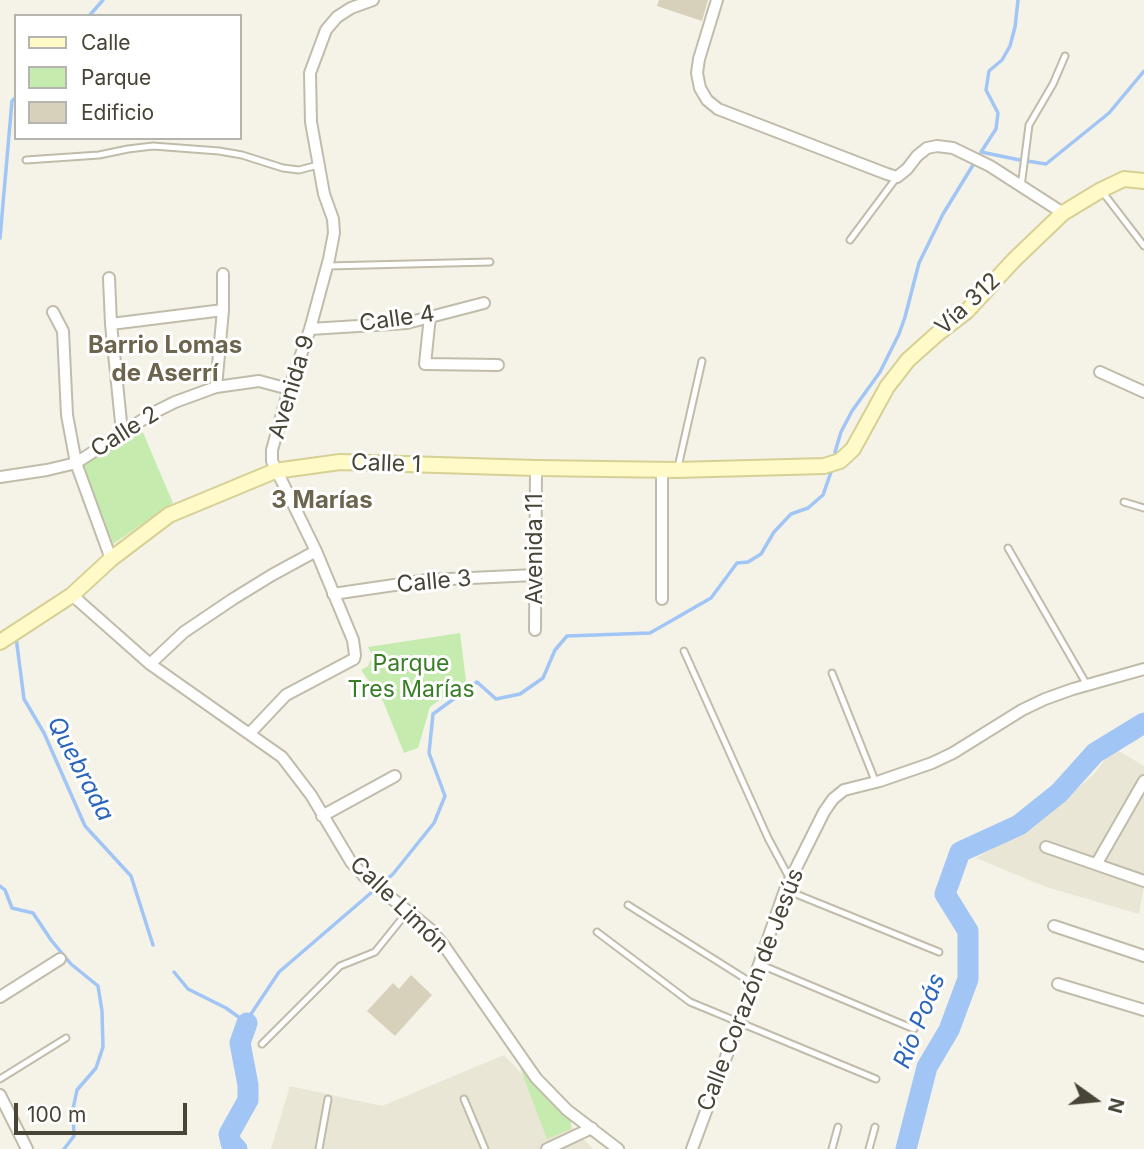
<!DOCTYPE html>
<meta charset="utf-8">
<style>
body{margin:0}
#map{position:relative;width:1144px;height:1149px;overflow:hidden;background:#f5f3e8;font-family:Inter,sans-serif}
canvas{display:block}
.legend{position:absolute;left:14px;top:14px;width:228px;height:126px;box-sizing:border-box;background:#fff;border:2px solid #b6b4af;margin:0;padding:9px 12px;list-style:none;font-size:21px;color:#484436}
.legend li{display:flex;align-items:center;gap:14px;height:35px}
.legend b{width:35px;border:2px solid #b6b4af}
.north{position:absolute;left:1060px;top:1065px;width:70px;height:70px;-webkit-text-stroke:5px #fff;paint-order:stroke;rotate:105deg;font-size:19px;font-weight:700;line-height:28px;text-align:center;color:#484436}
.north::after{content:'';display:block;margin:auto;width:24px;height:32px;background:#484436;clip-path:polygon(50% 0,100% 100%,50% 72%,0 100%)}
.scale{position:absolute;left:14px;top:1103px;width:173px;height:32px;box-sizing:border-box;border:4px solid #484436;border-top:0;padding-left:9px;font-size:21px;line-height:24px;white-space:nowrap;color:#484436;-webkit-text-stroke:5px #fff;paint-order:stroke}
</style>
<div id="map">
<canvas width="1144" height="1149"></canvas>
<ul class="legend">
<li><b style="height:9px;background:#fffac7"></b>Calle</li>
<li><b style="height:19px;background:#c6ebae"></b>Parque</li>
<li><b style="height:19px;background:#d7d1bc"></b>Edificio</li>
</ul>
<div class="north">N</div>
<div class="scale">100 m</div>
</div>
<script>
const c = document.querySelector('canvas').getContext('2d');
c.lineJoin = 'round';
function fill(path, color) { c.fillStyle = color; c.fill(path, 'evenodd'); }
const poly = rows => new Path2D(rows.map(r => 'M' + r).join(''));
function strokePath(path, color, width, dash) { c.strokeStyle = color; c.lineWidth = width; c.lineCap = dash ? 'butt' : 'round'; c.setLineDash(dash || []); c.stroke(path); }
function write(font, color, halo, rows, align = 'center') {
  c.font = font + ' Inter,sans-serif'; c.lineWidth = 6; c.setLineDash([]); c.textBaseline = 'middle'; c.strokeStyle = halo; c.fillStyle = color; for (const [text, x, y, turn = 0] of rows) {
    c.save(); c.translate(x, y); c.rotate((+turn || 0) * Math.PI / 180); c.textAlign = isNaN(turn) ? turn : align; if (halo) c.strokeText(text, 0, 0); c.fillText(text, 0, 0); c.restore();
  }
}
const residential = poly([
 [1114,748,1144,766,1144,886,1139,914,1046,887,976,858,1015,836,1054,809,1093,775],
 [504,1055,593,1149,271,1149,290,1086,382,1106]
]);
const green = poly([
 [141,428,173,503,113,544,83,464],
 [460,633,466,681,430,707,418,748,404,753,383,701,361,670,368,666,371,659,372,655,368,647],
 [518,1062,571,1122,571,1129,547,1139]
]);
const stream = poly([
 [1018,0,1015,27,1010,46,1002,60,989,71,986,90,998,113,996,129,981,152,1020,160],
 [89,16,103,0],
 [1027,161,1046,164,1109,113,1144,71],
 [0,238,12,101,16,97],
 [835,452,841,432,852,411,880,372,899,334,905,317,919,263,943,214,973,165],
 [16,637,24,699,44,733,85,826,131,876,153,945],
 [0,886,5,890,12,908,33,913,51,940,71,964,98,986,102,1011,103,1047,96,1068,77,1090,73,1109,74,1136,64,1149],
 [174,972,188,989,226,1008,247,1023,251,1014,279,972,393,874,434,823,445,796,429,753,433,714,477,682,496,699,520,694,543,678,555,650,567,636,650,633,711,598,737,563,748,562,761,554,774,532,791,514,808,508,823,495,831,472]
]);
const river = poly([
 [237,1149,231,1143,229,1134,248,1100,248,1085,240,1043,247,1023],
 [906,1149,927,1067,949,1030,968,979,968,931,945,894,960,852,1019,825,1059,793,1095,753,1144,723]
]);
const building = poly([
 [659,0,708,0,702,21,657,6],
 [411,975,432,995,395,1036,367,1011,393,983,399,989]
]);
const lane = poly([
 [26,160,99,155,128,149,153,146,219,151,242,155,283,168,299,170,318,165],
 [1021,187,1029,125,1053,84,1065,56],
 [1101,190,1144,246],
 [850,240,897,177],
 [327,266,490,262],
 [678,467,702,361],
 [1124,502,1144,508],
 [1008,548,1087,685],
 [684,651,768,838,790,879],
 [832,673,876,783],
 [786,890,939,952],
 [628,905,752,983],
 [597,932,690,1002,876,1079],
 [759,964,914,1029],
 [262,1044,340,966,375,952,408,911],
 [0,1079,66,1038],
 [464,1099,485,1149],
 [319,1149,328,1099],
 [832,1149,838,1127],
 [869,1149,875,1127]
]);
const street = poly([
 [717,0,699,59,697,73,700,88,707,100,718,109,887,174,897,177,907,169,917,156,927,148,937,146,953,148,990,166,1063,213],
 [109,278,111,324,122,432],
 [53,312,63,331,67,415,76,463,111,559],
 [430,316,425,364,498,365],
 [111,324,223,310],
 [310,329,407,323,484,303],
 [1100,372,1144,392],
 [216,387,223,310,223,274],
 [662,470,662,599],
 [0,477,47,470,76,463,153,413,175,402,216,387,259,381,289,389],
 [333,594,428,580,535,575],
 [72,595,150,664,282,757,311,795,351,862,364,876,431,930,445,947,536,1078,567,1110,618,1149],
 [535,630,536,468],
 [150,664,184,632,233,599,272,575,316,551],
 [250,733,286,695,354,659,355,655,353,640,316,551,272,461,272,450,289,389,310,329,329,259,334,233,333,219,324,194,311,122,310,73,326,30,337,17,351,8,373,0],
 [322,816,395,776],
 [1046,847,1144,881],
 [1097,863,1144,781],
 [1054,926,1144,956],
 [1058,984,1144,1010],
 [0,997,60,959],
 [0,1095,27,1149],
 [547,1149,592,1128],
 [692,1149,739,1022,785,890,824,812,833,799,844,790,880,781,932,763,953,753,1022,710,1045,699,1073,689,1144,669]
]);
const secondary = poly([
 [0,642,72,595,111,559,169,515,275,471,340,462,536,468,677,470,824,466,840,461,853,449,887,387,908,360,937,334,967,311,1014,260,1063,213,1101,190,1124,179,1144,181]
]);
const streetNames = [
 ["Vía 312",968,304,-43],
 ["Calle 4",397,319,-8],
 ["Avenida 9",292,387,-73],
 ["Calle 2",125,432,-32],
 ["Calle 1",386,464,2],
 ["Avenida 11",535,549,-90],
 ["Calle 3",434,582,-5],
 ["Calle Limón",399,905,44],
 ["Calle Corazón de Jesús",751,990,-69]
];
const parkNames = [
 ["Parque",411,664],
 ["Tres Marías",411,690]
];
const neighbourhoodNames = [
 ["Barrio Lomas",165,346],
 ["de Aserrí",165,374],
 ["3 Marías",322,501]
];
const waterNames = [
 ["Quebrada",80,769,62],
 ["Río Poás",920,1021,-68]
];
fill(residential, '#e9e6d5');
fill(green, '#c6ebae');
strokePath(stream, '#a1c5f4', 3.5);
strokePath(river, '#a1c5f4', 21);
fill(building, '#d7d1bc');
strokePath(lane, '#c1bcaa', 9);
strokePath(street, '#c1bcaa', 14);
strokePath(secondary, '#d7d095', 18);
strokePath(lane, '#fff', 5);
strokePath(street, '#fff', 10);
strokePath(secondary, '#fffac7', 14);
write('23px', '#484436', '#fff', streetNames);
write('23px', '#397e26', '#fff', parkNames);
write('bold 24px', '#6c644d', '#fff', neighbourhoodNames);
write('italic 24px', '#2965ba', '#fff', waterNames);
</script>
